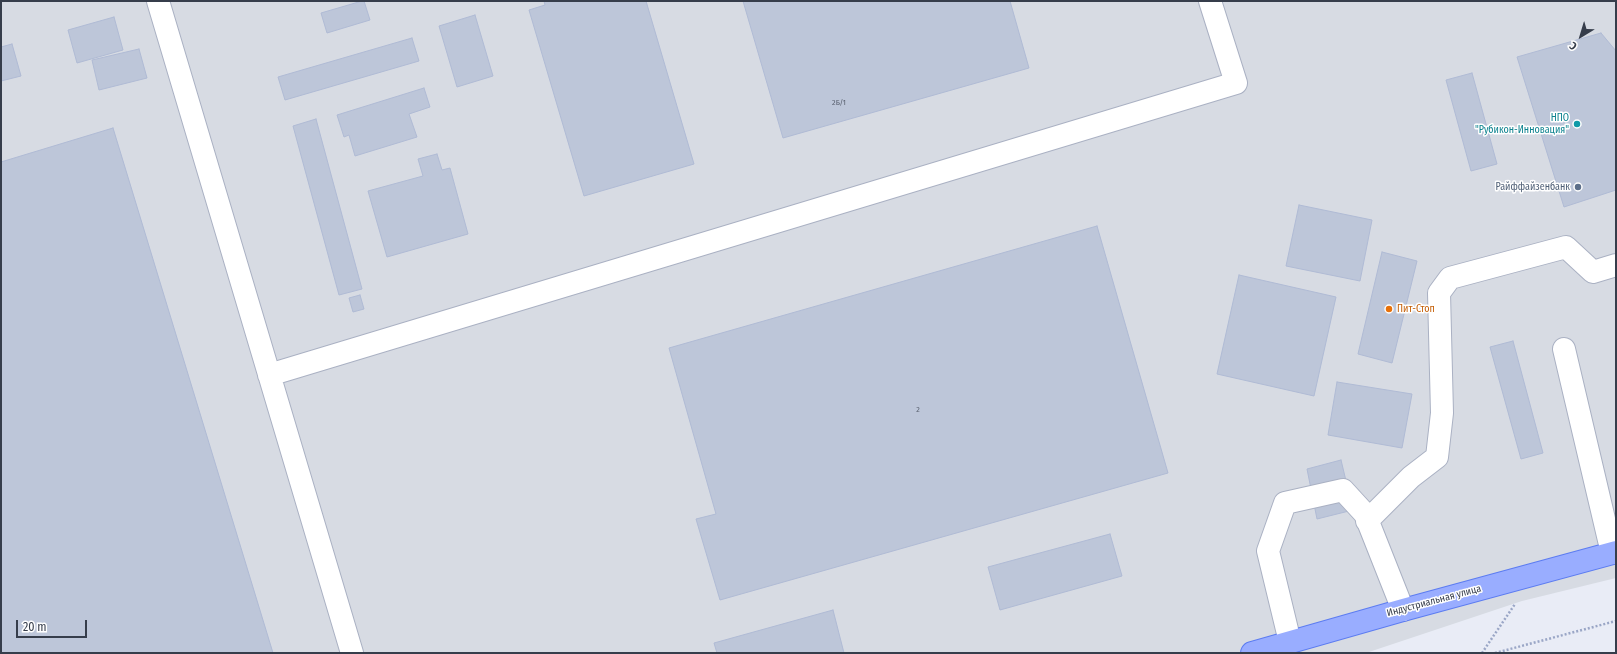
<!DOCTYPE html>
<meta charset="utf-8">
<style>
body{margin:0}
#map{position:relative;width:1617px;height:654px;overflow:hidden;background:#e9ecf6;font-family:"Fira Sans Condensed",sans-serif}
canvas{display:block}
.frame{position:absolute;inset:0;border:2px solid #363d4b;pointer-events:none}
.north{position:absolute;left:1561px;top:16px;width:40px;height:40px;-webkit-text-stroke:3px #fff;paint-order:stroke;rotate:218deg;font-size:11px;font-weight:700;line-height:16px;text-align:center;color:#363d4b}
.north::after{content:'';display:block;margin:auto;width:14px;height:18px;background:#363d4b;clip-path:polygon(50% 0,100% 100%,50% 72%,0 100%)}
.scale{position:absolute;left:16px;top:620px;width:71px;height:18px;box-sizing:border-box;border:2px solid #363d4b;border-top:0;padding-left:5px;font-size:12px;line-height:14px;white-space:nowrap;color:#363d4b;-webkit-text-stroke:3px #fff;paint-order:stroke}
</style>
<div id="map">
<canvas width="1617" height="654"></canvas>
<div class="frame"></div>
<div class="north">С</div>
<div class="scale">20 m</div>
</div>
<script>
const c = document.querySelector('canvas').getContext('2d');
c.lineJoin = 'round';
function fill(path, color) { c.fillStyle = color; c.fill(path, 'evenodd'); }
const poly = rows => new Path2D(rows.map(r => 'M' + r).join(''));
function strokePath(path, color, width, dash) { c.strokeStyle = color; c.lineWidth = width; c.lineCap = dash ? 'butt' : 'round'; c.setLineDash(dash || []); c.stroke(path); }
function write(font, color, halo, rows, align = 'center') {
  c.font = font + ' "Fira Sans Condensed",sans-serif'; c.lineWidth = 3; c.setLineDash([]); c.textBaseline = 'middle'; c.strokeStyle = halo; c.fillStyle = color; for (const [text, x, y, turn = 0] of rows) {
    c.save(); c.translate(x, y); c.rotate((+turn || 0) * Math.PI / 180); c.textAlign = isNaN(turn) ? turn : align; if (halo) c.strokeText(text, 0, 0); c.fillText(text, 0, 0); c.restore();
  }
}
const industrial = poly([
 [1,1,1616,1,1616,578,1522,601,1366,653,1,653]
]);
const building = poly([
 [362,1,364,1,370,20,327,33,321,13,362,1],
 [544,1,646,1,694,164,584,196,529,10,545,5,544,1],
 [743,1,1010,1,1029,68,783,138,743,1],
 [475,15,493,76,457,87,439,26,475,15],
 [114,17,123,50,77,63,68,30,114,17],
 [1601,33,1616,51,1616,190,1564,207,1517,57,1601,33],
 [412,38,419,61,285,100,278,77,412,38],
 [12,44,21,76,1,81,1,47,12,44],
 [139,49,147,78,99,90,92,60,139,49],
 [1472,73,1497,164,1471,171,1446,80,1472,73],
 [424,88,430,107,409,114,417,137,355,156,349,135,344,137,337,115,424,88],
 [316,119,362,289,339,295,293,126,316,119],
 [113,128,273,653,1,653,1,162,113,128],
 [437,154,442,170,450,168,468,234,387,257,368,191,423,176,418,159,437,154],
 [1299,205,1372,220,1360,281,1286,266,1299,205],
 [1097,226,1168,473,720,600,696,519,716,514,669,348,1097,226],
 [1382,252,1417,261,1392,363,1358,354,1382,252],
 [1239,275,1336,297,1314,396,1217,374,1239,275],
 [360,295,364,309,353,312,349,298,360,295],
 [1513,341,1543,453,1521,459,1490,347,1513,341],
 [1337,382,1412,394,1402,448,1328,435,1337,382],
 [1341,460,1353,510,1317,519,1307,469,1341,460],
 [1110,534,1122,576,1000,610,988,567,1110,534],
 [833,610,844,653,717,653,714,643,833,610]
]);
const path = poly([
 [1482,653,1515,604],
 [1495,653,1616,621]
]);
const minor = poly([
 [158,1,352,653],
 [1564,349,1612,553],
 [269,375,1236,83,1210,1],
 [1367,521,1411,477,1437,457,1442,413,1439,293,1450,278,1566,247,1593,272,1616,265],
 [1290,642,1268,551,1285,503,1343,490,1365,514,1403,610]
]);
const major = poly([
 [1252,653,1403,610,1616,552]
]);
const markers = [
 [1577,124,4,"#0f9aa8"],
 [1578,187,4,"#5c6f8a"],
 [1389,309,4,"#e8710a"]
];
const numberNames = [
 ["2Б/1",839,103],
 ["2",918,410]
];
const cultureNames = [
 ["НПО",1569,118],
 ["\"Рубикон-Инновация\"",1569,130]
];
const serviceNames = [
 ["Райффайзенбанк",1570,187]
];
const foodNames = [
 ["Пит-Стоп",1397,309]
];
const streetNames = [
 ["Индустриальная улица",1434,601,-15]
];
fill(industrial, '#d7dbe3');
fill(building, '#bdc6d9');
strokePath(building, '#b0bbd5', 1);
strokePath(minor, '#aab1c3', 24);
strokePath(major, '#5c7cf1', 24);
strokePath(path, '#9aa6c6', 2.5, [2, 2]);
strokePath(minor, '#fff', 22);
strokePath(major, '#99adff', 22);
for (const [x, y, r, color] of markers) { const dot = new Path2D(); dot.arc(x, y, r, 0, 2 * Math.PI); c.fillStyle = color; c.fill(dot); strokePath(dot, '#fff', 1.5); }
write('8px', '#585f6e', null, numberNames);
write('10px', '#0d838f', '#fff', cultureNames, 'right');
write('10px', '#4e5e75', '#fff', serviceNames, 'right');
write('10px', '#c56008', '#fff', foodNames, 'left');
write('10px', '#363d4b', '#fff', streetNames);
</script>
